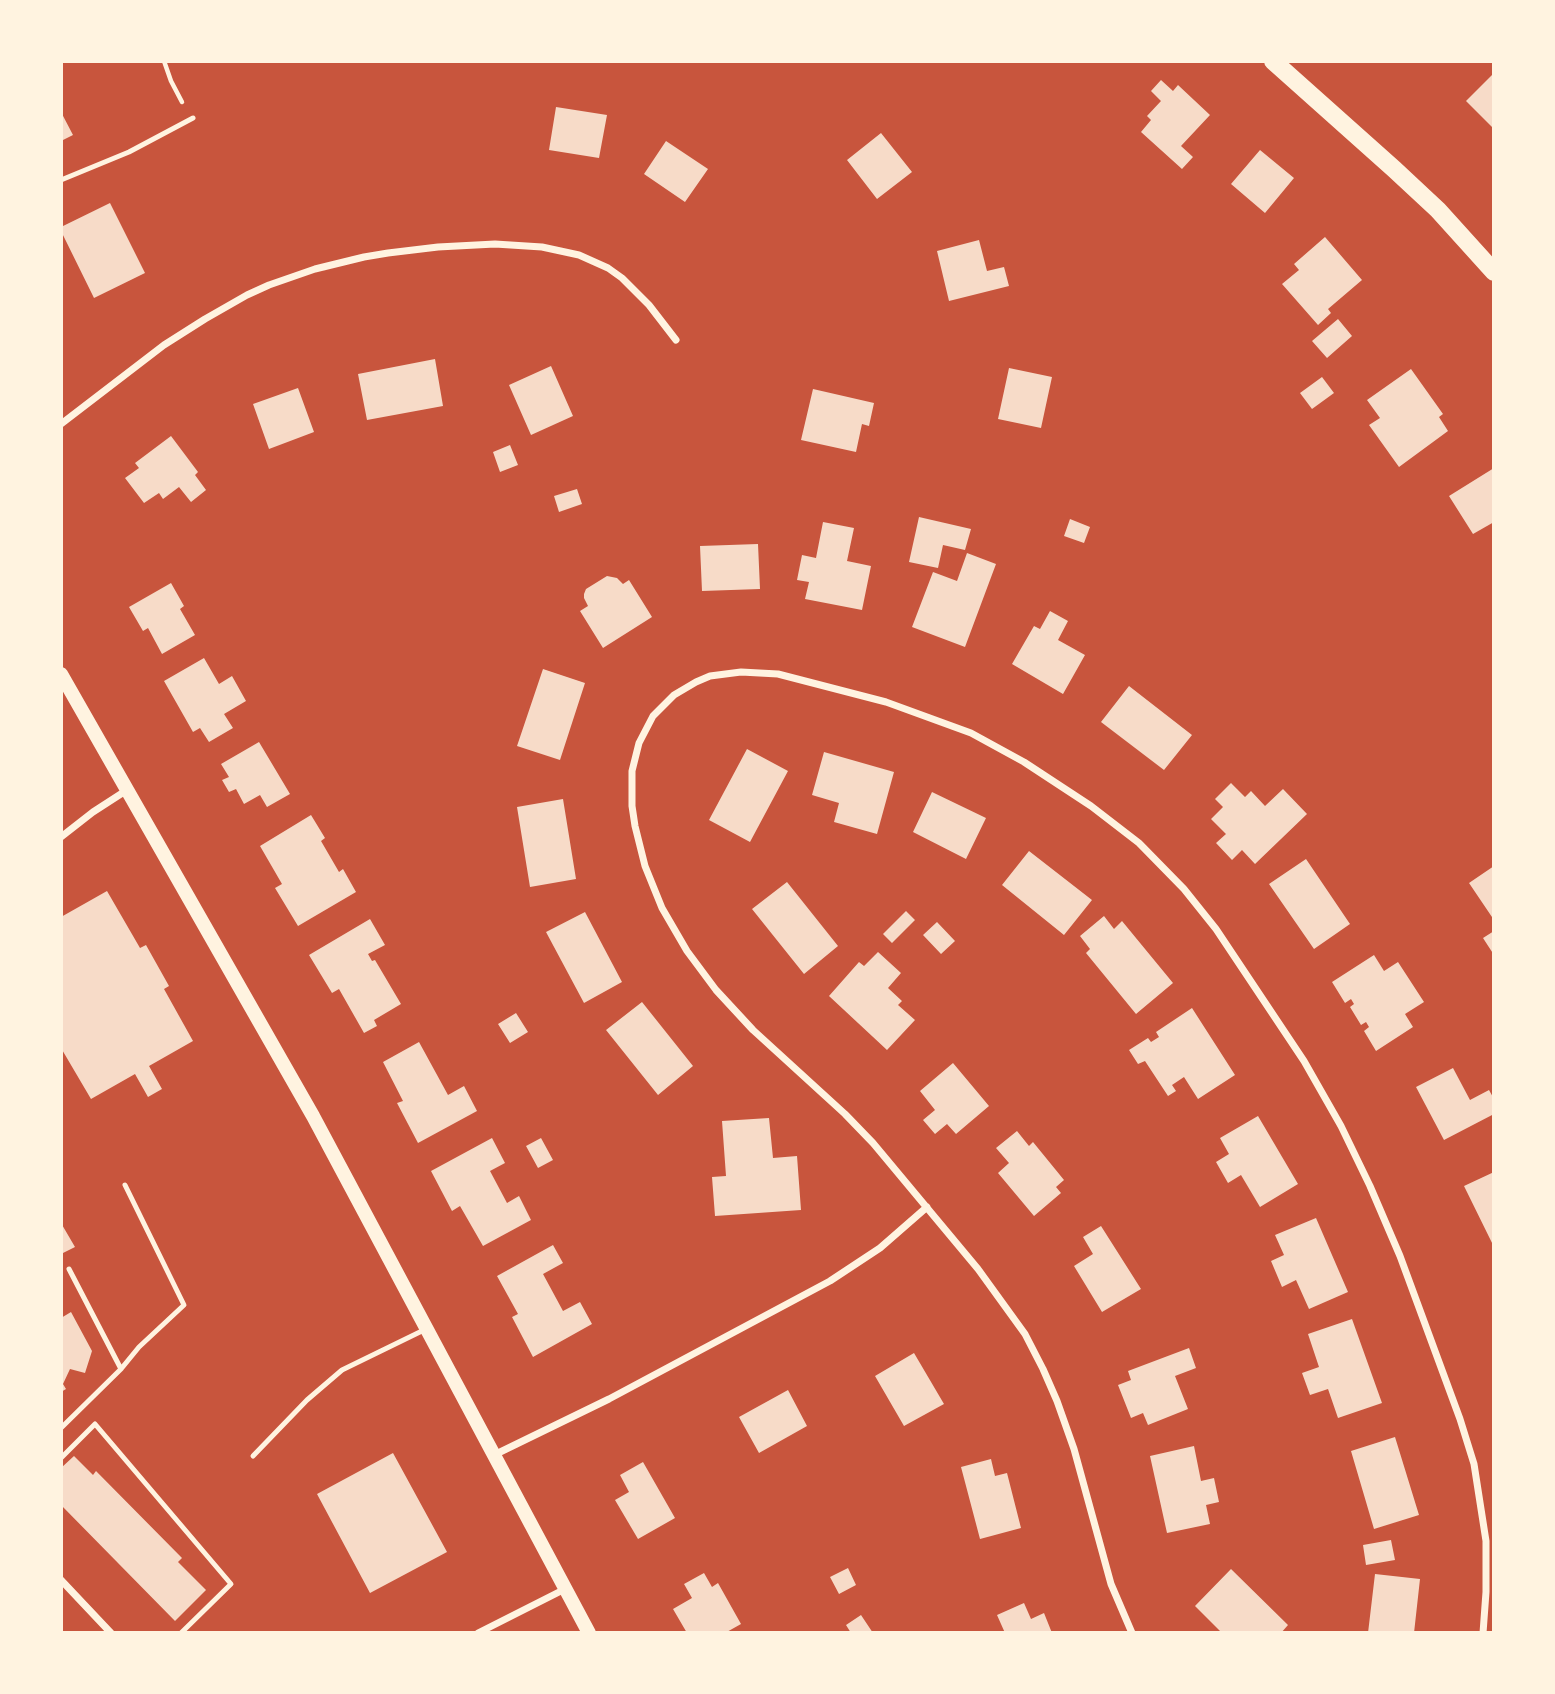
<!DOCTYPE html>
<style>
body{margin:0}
#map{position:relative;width:1555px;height:1694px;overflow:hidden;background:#c8553d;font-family:Mulish,sans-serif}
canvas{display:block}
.frame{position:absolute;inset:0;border:63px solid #fff3e0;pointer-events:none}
</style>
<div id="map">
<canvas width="1555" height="1694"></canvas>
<div class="frame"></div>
</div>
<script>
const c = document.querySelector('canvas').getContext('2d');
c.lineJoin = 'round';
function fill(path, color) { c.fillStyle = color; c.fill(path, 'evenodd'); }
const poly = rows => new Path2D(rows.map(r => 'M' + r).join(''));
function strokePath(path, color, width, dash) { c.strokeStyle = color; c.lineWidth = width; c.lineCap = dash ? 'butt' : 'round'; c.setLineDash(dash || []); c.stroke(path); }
const building = poly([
 [1494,73,1494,129,1466,101],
 [1161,80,1173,91,1178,85,1210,115,1181,146,1193,157,1182,169,1141,132,1151,120,1147,116,1161,101,1151,91],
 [556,107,607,115,599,158,549,150],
 [61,112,73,135,61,141],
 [881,133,912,172,877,199,847,160],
 [666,141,708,169,685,202,644,174],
 [1260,150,1294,178,1265,213,1231,184],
 [110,203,145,273,94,298,61,231,61,227],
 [1325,237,1362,280,1328,309,1331,313,1318,325,1282,284,1299,270,1294,264],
 [979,240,987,271,1004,267,1009,286,949,301,937,251],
 [1338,319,1352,336,1327,358,1312,341],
 [435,359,443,406,367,420,358,374],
 [551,366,573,416,531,435,509,385],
 [1009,368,1052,377,1041,428,998,419],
 [1411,369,1443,414,1439,417,1448,431,1399,467,1369,425,1380,418,1367,400],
 [1322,377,1334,393,1312,409,1300,393],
 [298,388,314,432,269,449,253,404],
 [813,389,874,403,869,426,862,424,856,452,801,440],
 [171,436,198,472,195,475,206,490,191,502,179,487,163,499,159,493,144,503,125,478,139,468,135,463],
 [510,445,518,465,500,472,493,452],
 [1494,468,1494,522,1473,534,1449,496],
 [577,489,582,504,559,512,554,496],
 [919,517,971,529,965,550,943,545,938,568,909,562],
 [1070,519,1090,527,1084,543,1064,536],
 [823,522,854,528,847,561,871,566,862,610,805,599,809,582,797,580,802,555,816,558],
 [758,544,760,589,702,591,700,546],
 [967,553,996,564,965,647,912,627,933,572,957,581],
 [607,576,617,578,623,584,629,580,652,617,603,648,580,611,588,606,584,598,584,594,586,589],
 [171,583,184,606,180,609,195,635,162,654,148,628,143,631,129,607],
 [1050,611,1068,621,1058,640,1085,655,1063,694,1012,664,1034,626,1040,629],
 [204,658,219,684,232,676,246,701,224,714,233,728,209,742,200,728,193,732,164,681],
 [543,669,585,683,560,760,517,746],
 [1129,686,1192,735,1164,770,1101,722],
 [259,742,290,794,267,807,260,795,244,804,236,789,229,792,222,780,229,777,221,764],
 [747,749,788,771,750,842,709,820],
 [824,752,894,772,877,834,834,822,839,803,812,795],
 [1231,783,1245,797,1251,791,1265,806,1283,789,1307,814,1255,864,1242,850,1232,860,1216,843,1226,834,1211,819,1223,807,1215,799],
 [932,792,986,818,966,859,913,832],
 [563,799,576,879,530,887,517,807],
 [311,815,325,838,321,841,339,872,343,869,356,892,298,926,275,888,282,884,260,846],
 [1029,851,1092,900,1064,935,1002,885],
 [1306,859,1350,924,1314,949,1269,884],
 [1494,866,1494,920,1469,883],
 [787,882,838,946,804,974,752,909],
 [107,891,140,948,146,945,169,986,164,989,193,1041,149,1066,162,1089,148,1097,135,1074,91,1099,61,1048,61,917],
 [906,911,915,920,892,943,883,934],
 [585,912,622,982,584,1003,546,932],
 [1104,916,1114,929,1122,921,1173,983,1136,1014,1086,953,1090,949,1080,936],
 [370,919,385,945,368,954,372,961,375,960,401,1004,374,1020,377,1026,364,1033,339,989,332,993,309,955],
 [937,922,955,941,941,954,923,935],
 [1494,931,1494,955,1483,938],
 [878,952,901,973,888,988,902,1001,898,1005,915,1020,887,1050,829,996,859,962,864,966],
 [1374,955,1384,971,1398,962,1424,1002,1405,1014,1413,1027,1376,1051,1364,1031,1369,1027,1366,1022,1361,1025,1350,1007,1354,1004,1351,999,1345,1003,1332,982],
 [642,1002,693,1066,658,1095,606,1030],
 [1192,1008,1235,1075,1198,1099,1184,1077,1172,1085,1176,1091,1168,1096,1145,1061,1138,1064,1129,1050,1148,1038,1151,1042,1159,1037,1156,1032],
 [516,1013,528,1032,510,1043,498,1024],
 [419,1042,448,1095,464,1086,477,1111,418,1143,397,1103,403,1101,383,1062],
 [953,1063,989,1106,956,1134,947,1124,935,1134,923,1120,935,1110,920,1091],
 [1453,1068,1470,1100,1489,1090,1494,1099,1494,1114,1444,1140,1416,1087],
 [1258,1116,1298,1184,1260,1207,1241,1175,1228,1183,1216,1162,1229,1154,1220,1138],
 [769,1118,773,1158,797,1156,801,1210,715,1216,712,1177,726,1176,722,1121],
 [1017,1131,1029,1146,1033,1142,1064,1180,1056,1187,1061,1193,1034,1216,998,1173,1009,1163,996,1148],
 [492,1138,505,1163,490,1171,507,1203,519,1196,531,1220,483,1246,460,1206,452,1211,431,1171],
 [541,1138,553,1160,538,1168,526,1146],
 [1494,1172,1494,1247,1464,1186],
 [1316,1218,1348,1292,1309,1309,1296,1280,1282,1287,1271,1261,1284,1255,1275,1235],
 [61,1223,75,1247,61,1254],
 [1101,1226,1141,1289,1102,1312,1074,1266,1093,1254,1083,1237],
 [553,1245,563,1263,543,1274,563,1311,580,1302,592,1324,533,1357,512,1317,518,1314,497,1276],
 [71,1312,92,1351,85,1373,70,1369,63,1384,66,1389,61,1392,61,1318],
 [1352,1319,1382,1403,1338,1418,1328,1389,1310,1395,1302,1373,1319,1367,1308,1334],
 [1189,1348,1196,1368,1175,1376,1188,1409,1148,1425,1143,1413,1131,1418,1118,1385,1131,1380,1128,1371],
 [914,1353,944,1404,904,1426,875,1376],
 [788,1390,807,1426,759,1453,739,1417],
 [1395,1437,1419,1515,1374,1529,1351,1451],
 [1194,1446,1201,1481,1214,1478,1219,1502,1206,1505,1210,1524,1167,1533,1150,1456],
 [393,1453,447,1552,370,1593,317,1494],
 [74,1456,93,1475,96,1471,182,1558,178,1562,206,1590,175,1621,61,1505,61,1468],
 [991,1459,995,1476,1007,1473,1021,1528,980,1539,961,1467],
 [643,1462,675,1518,638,1539,615,1500,629,1492,620,1475],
 [1391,1540,1395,1560,1366,1565,1363,1545],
 [848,1568,856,1585,839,1594,830,1577],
 [1231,1569,1288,1625,1281,1633,1222,1633,1195,1606],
 [704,1573,712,1587,718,1583,741,1624,725,1633,687,1633,673,1609,692,1598,684,1584],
 [1375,1574,1420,1579,1414,1633,1368,1633],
 [1024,1603,1031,1619,1044,1613,1052,1633,1005,1633,997,1615],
 [861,1615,873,1633,851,1633,846,1625]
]);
const path = poly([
 [164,61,171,81,182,102]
]);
const service = poly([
 [61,180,129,152,193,118],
 [69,1269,121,1369],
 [61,1428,121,1369,139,1347,184,1305,125,1185],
 [253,1456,307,1400,342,1370,424,1330],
 [61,1458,95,1424,231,1584,181,1633]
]);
const minor = poly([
 [61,424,164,345,205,319,247,295,269,285,315,269,364,257,388,253,438,247,495,244,542,247,579,255,608,268,622,278,649,305,676,340],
 [61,837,93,812,127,790],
 [494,1455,609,1399,830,1281,880,1248,927,1207],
 [61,1580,111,1633],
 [478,1633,565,1589],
 [1132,1633,1111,1584,1074,1449,1057,1401,1043,1369,1025,1334,978,1269,873,1143,845,1114,753,1030,716,990,687,951,662,908,645,866,635,826,632,806,632,771,639,743,653,716,674,695,696,682,710,676,741,672,778,674,886,702,971,733,1024,762,1091,806,1139,843,1184,889,1216,929,1304,1061,1341,1126,1370,1186,1400,1256,1460,1419,1474,1464,1486,1541,1486,1592,1483,1633]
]);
const secondary = poly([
 [61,674,313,1116,589,1633]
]);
const primary = poly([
 [1273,61,1394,169,1438,210,1494,272]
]);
fill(building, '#f7dbc8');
strokePath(path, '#fff3e0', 4.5);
strokePath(service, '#fff3e0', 5);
strokePath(minor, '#fff3e0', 7);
strokePath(secondary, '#fff3e0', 14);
strokePath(primary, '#fff3e0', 18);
</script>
